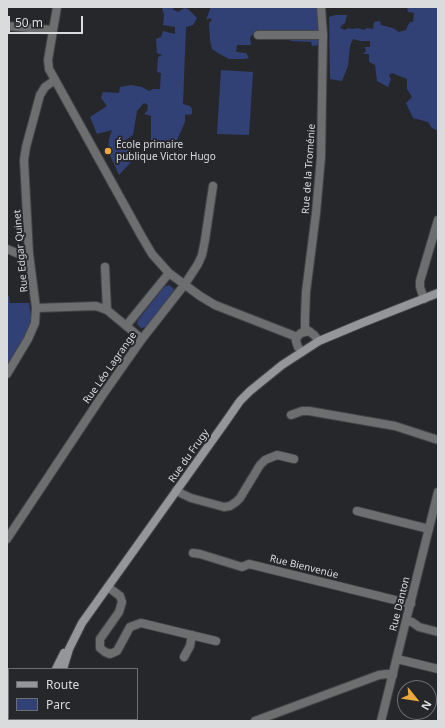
<!DOCTYPE html>
<meta charset="utf-8">
<style>
body{margin:0}
#map{position:relative;width:445px;height:728px;overflow:hidden;background:#26272b;font-family:"Noto Sans",sans-serif}
canvas{display:block}
.frame{position:absolute;inset:0;border:8px solid #dadbdd;pointer-events:none}
.legend{position:absolute;left:8px;top:668px;width:130px;height:52px;box-sizing:border-box;background:#26272b;border:1px solid #6e6f72;margin:0;padding:5px 7px;list-style:none;font-size:12px;color:#dadbdd}
.legend li{display:flex;align-items:center;gap:8px;height:20px}
.legend b{width:20px;border:1px solid #6e6f72}
.north{position:absolute;left:397px;top:680px;width:40px;height:40px;box-sizing:border-box;background:#26272b;border:1px solid #6e6f72;border-radius:50%;rotate:120deg;font-size:11px;font-weight:700;line-height:16px;text-align:center;color:#dadbdd}
.north::after{content:'';display:block;margin:auto;width:14px;height:18px;background:#eda83b;clip-path:polygon(50% 0,100% 100%,50% 72%,0 100%)}
.scale{position:absolute;left:8px;top:16px;width:75px;height:18px;box-sizing:border-box;border:2px solid #dadbdd;border-top:0;padding-left:5px;font-size:12px;line-height:14px;white-space:nowrap;color:#dadbdd;-webkit-text-stroke:3px #26272b;paint-order:stroke}
</style>
<div id="map">
<canvas width="445" height="728"></canvas>
<div class="frame"></div>
<ul class="legend">
<li><b style="height:5px;background:#95969a"></b>Route</li>
<li><b style="height:11px;background:#324175"></b>Parc</li>
</ul>
<div class="north">N</div>
<div class="scale">50 m</div>
</div>
<script>
const c = document.querySelector('canvas').getContext('2d');
c.lineJoin = 'round';
function fill(path, color) { c.fillStyle = color; c.fill(path, 'evenodd'); }
const poly = rows => new Path2D(rows.map(r => 'M' + r).join(''));
function strokePath(path, color, width, dash) { c.strokeStyle = color; c.lineWidth = width; c.lineCap = dash ? 'butt' : 'round'; c.setLineDash(dash || []); c.stroke(path); }
function write(font, color, halo, rows, align = 'center') {
  c.font = font + ' "Noto Sans",sans-serif'; c.lineWidth = 4; c.setLineDash([]); c.textBaseline = 'middle'; c.strokeStyle = halo; c.fillStyle = color; for (const [text, x, y, turn = 0] of rows) {
    c.save(); c.translate(x, y); c.rotate((+turn || 0) * Math.PI / 180); c.textAlign = isNaN(turn) ? turn : align; if (halo) c.strokeText(text, 0, 0); c.fillText(text, 0, 0); c.restore();
  }
}
const green = poly([
 [162,7,177,7,172,9,178,12,184,8,188,9,197,18,193,25,186,27,183,104,190,106,192,109,192,114,185,115,185,122,177,140,168,141,165,148,156,147,151,146,151,116,144,114,147,111,148,105,144,103,137,111,133,135,122,143,127,146,131,152,132,161,119,175,108,151,109,139,112,130,97,134,90,117,107,106,101,98,103,92,119,93,120,87,131,85,142,87,149,91,153,89,160,89,161,73,157,72,158,57,162,55,157,53,156,39,161,37,163,31,175,34,175,27,163,25,164,15],
 [210,7,319,7,320,45,312,46,311,42,291,41,286,38,256,33,252,35,250,38,251,45,237,45,236,52,246,53,249,58,244,59,229,59,218,53,212,49,210,40,209,23,212,20,210,18,206,20,210,9],
 [407,7,438,7,438,131,432,128,428,122,413,118,406,103,412,97,407,89,407,79,392,73,389,75,391,79,388,87,377,81,375,65,369,62,369,54,363,54,366,51,365,47,370,47,370,41,360,41,353,39,350,46,348,66,342,81,330,79,329,17,335,15,347,15,345,23,342,25,340,28,345,30,348,28,352,29,358,28,364,30,367,28,373,29,374,22,380,21,381,25,393,28,399,32,406,30,408,25,409,24,410,22,413,22,414,13,408,12],
 [221,70,253,72,249,135,217,134],
 [169,285,174,289,173,293,147,327,141,328,137,324,138,320,164,287],
 [7,295,9,296,10,303,29,303,32,322,26,337,7,368]
]);
const minor = poly([
 [57,7,48,60,49,69,142,237,152,254,169,273],
 [7,26,52,30],
 [258,35,323,35],
 [7,249,19,254,29,254],
 [105,267,107,310],
 [424,299,420,287,420,281,438,220],
 [36,308,96,306,107,310,142,339],
 [126,326,169,273,200,296,215,305,297,337],
 [305,331,305,318,306,292,316,213,321,157,323,35,321,7],
 [302,352,298,347,296,341,297,337,301,333,309,331,314,335,319,341],
 [7,374,28,339,35,323,36,308,29,254,24,160,26,147,40,95,45,87,55,80],
 [291,415,302,411,309,411,395,426,438,440],
 [176,491,191,498,224,507,230,506,236,502,240,498,260,465,265,460,277,455,294,459],
 [357,511,429,529],
 [7,539,102,396,142,339,185,284,198,264,202,255,205,240,213,186],
 [193,553,200,554,242,567,249,564,411,604],
 [108,587,120,596,122,602,119,612,100,639,100,648,105,652,110,654,117,651,130,627,141,623,216,641],
 [406,621,412,622,419,627,438,632],
 [184,657,190,646,192,635],
 [397,659,438,669],
 [255,721,379,675,387,674,393,675],
 [381,721,438,492]
]);
const secondary = poly([
 [56,669,64,653],
 [63,669,69,649,82,623,224,424,240,401,250,391,282,365,319,341,362,323,438,293],
 [51,719,51,721],
 [61,721,61,719]
]);
const markers = [
 [108,151,4,"#eda83b"]
];
const poiNames = [
 ["École primaire",116,145],
 ["publique Victor Hugo",116,157]
];
const streetNames = [
 ["Rue de la Troménie",309,169,-86],
 ["Rue Edgar Quinet",21,251,-95],
 ["Rue Léo Lagrange",110,368,-55],
 ["Rue du Frugy",189,456,-55],
 ["Rue Bienvenüe",304,567,14],
 ["Rue Danton",400,604,-76]
];
fill(green, '#324175');
strokePath(minor, '#434447', 10);
strokePath(secondary, '#434447', 10);
strokePath(minor, '#6d6e70', 8);
strokePath(secondary, '#95969a', 8);
for (const [x, y, r, color] of markers) { const dot = new Path2D(); dot.arc(x, y, r, 0, 2 * Math.PI); c.fillStyle = color; c.fill(dot); strokePath(dot, '#26272b', 1.5); }
write('10px', '#dadbdd', '#26272b', poiNames, 'left');
write('10px', '#dadbdd', '#26272b', streetNames);
</script>
